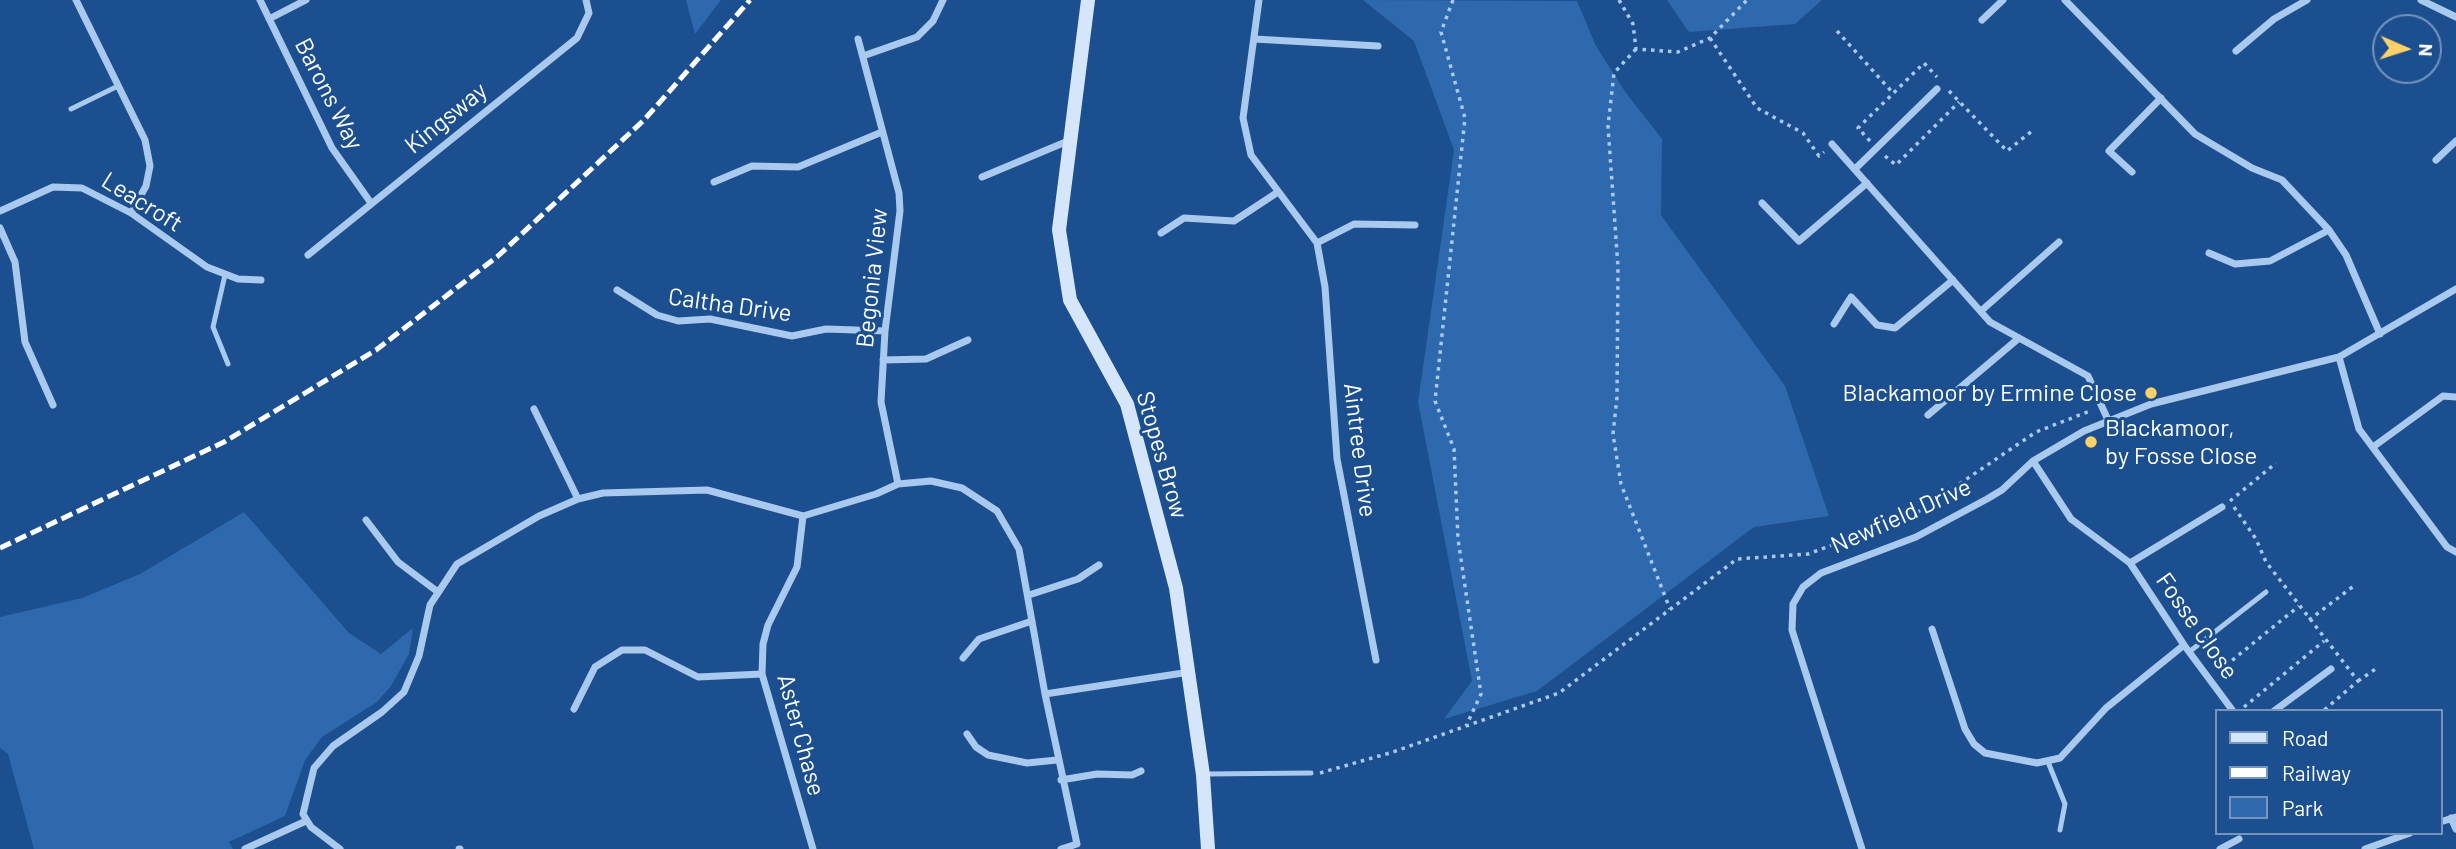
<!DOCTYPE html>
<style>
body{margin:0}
#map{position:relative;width:2456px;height:849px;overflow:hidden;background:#1b4f8f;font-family:Barlow,sans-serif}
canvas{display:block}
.legend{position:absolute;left:2215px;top:709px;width:228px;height:126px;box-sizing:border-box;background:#1b4f8f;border:2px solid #7695bc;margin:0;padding:9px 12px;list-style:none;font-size:21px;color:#fff}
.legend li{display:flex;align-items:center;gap:14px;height:35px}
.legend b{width:35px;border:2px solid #7695bc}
.north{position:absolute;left:2372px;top:14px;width:70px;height:70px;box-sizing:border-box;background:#1b4f8f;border:2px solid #7695bc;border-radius:50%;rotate:93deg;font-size:19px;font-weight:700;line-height:28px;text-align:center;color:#fff}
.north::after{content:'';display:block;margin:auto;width:24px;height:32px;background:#ffd166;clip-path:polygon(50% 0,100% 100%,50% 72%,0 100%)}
</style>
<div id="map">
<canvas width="2456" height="849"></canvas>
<ul class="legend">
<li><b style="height:9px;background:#d6e6fa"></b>Road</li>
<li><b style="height:9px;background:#fff"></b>Railway</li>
<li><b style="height:19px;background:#2e69ad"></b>Park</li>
</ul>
<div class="north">N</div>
</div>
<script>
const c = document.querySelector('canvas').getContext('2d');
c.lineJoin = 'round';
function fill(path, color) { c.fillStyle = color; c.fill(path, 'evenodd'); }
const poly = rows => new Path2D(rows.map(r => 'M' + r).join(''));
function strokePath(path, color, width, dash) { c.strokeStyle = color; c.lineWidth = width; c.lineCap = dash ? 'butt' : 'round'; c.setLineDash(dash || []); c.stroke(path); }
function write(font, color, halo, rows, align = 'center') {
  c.font = font + ' Barlow,sans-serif'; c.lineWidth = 6; c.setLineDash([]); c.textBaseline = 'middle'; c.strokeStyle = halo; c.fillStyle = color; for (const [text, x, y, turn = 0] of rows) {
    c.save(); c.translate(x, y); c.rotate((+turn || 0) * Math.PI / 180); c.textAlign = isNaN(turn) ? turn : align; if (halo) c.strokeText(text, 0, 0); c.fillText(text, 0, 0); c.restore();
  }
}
const green = poly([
 [686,0,721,0,695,34],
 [1363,0,1577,1,1596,46,1626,93,1662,139,1661,215,1785,386,1829,516,1754,527,1537,691,1444,719,1472,681,1418,402,1454,150,1414,41],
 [1667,0,1822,0,1795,24,1689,32],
 [244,512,349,633,381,654,413,628,409,654,391,686,377,702,322,737,305,760,285,816,229,842,233,849,34,849,8,754,0,748,0,617,82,598,140,574]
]);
const path = poly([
 [1453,0,1441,32,1465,118,1435,401,1454,449,1458,539,1481,694,1466,726],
 [1619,0,1633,24,1636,49,1678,52,1710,38,1747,0],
 [1837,31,1893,93],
 [1710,38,1757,108,1803,133,1819,156,1824,152],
 [1636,49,1614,73,1608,126,1618,267,1617,397,1613,434,1621,484,1670,609],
 [1949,91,2007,151,2032,131],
 [1870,141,1858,128,1924,63,1937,77],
 [1885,156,1896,165,1959,102],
 [2230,501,2276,463],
 [2234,507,2256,539,2266,562,2358,681,2323,711],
 [2309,620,2355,585],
 [2219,671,2299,606],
 [2358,681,2377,668],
 [2244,707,2324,641],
 [1320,773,1393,752,1559,693,1737,559,1808,554,1915,514,2036,432,2090,411]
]);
const lane = poly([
 [71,109,118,86],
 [225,275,213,327,228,364],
 [2189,652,2266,592],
 [2048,762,2065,804,2060,830],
 [1206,774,1311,773]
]);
const street = poly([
 [76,0,145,140,150,166,146,186,131,213],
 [260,0,332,148,371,203],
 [1259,0,1243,118,1251,155,1317,243,1325,287,1337,459,1376,660],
 [2065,0,2195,134,2252,168,2282,180,2329,230,2346,255,2380,334],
 [2421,0,2456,17],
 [269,19,306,0],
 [1982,20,2003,0],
 [858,39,899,193,900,211,885,331,881,402,898,484],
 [1254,39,1378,46],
 [2236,51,2274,19,2307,0],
 [863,56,917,37,933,21,943,0],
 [1832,144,1990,322,2088,376,2108,420],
 [2436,160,2456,141],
 [1856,168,1937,89],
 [2132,172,2109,151,2161,98],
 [982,177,1068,141],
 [714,182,752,166,798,167,882,132],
 [1762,203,1799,241,1867,183],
 [0,211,53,187,82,188,131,213,207,267,238,279,261,280],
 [0,228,15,262,25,342,53,405],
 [1161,233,1184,218,1234,221,1278,192],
 [1317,243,1354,224,1415,225],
 [2209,253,2235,264,2270,261,2329,230],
 [308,255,577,38,589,13,586,0],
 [617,290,657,315,678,321,710,319,792,336,826,329,885,331],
 [1981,311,2059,242],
 [1834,324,1851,297,1877,325,1895,328,1953,280],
 [2339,357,2359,429,2447,547,2456,552],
 [883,360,926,359,968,340],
 [534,409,578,499],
 [1928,415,2019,338],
 [2373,447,2443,396,2456,397],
 [2033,461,2071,519,2130,563,2184,645,2233,711],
 [803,516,876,494,898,484,931,481,962,488,997,511,1019,549,1045,694,1190,672],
 [803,516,797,567,768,625,763,644,762,674,813,849],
 [366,520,398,562,438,592],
 [2130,563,2222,507],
 [1029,595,1078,579,1099,565],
 [1932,629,1965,729,1974,744,1985,753,2037,763,2060,758,2106,708,2184,645],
 [963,658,979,639,1032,621],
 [1045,694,1077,844,1061,849],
 [574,709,595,667,622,650,645,650,698,677,762,674],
 [2274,711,2331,669],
 [967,734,976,747,988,755,1027,763,1057,760],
 [1061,780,1097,774,1132,775,1141,771],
 [2451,818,2456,829],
 [2440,822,2456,817],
 [245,849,306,821],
 [340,849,311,827,303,814,314,768,333,746,382,712,404,692,419,656,430,605,457,564,539,516,578,499,603,493,707,490,803,516],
 [459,849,460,849],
 [1862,849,1792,630,1793,604,1803,587,1821,573,1916,537,1987,499,2002,490,2033,461,2084,431,2151,404,2339,357,2456,289],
 [2220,849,2239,839],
 [2365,849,2410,833]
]);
const secondary = poly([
 [1088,0,1059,230,1070,300,1127,404,1176,588,1203,775,1208,849]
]);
const rail = poly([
 [0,548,224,442,376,350,498,256,644,120,750,0]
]);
const markers = [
 [2151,393,7,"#ffd166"],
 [2091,442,7,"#ffd166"]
];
const streetNames = [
 ["Barons Way",329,94,63],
 ["Kingsway",446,118,-39],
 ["Leacroft",142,202,32],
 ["Begonia View",872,278,-84],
 ["Caltha Drive",730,305,8],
 ["Aintree Drive",1360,450,83],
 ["Stopes Brow",1162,455,74],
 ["Newfield Drive",1901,516,-24],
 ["Fosse Close",2197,626,55],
 ["Aster Chase",801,735,75]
];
const poiNames = [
 ["Blackamoor by Ermine Close",2137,393],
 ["Blackamoor,",2105,428,"left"],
 ["by Fosse Close",2105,456,"left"]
];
fill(green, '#2e69ad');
strokePath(path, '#a9c9ee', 3.5, [3.5, 5]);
strokePath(lane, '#a9c9ee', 5);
strokePath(street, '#a9c9ee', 7);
strokePath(secondary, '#d6e6fa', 14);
strokePath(rail, '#fff', 5, [12, 5]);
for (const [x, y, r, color] of markers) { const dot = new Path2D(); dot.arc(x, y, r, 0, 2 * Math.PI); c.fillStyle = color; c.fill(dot); strokePath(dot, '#1b4f8f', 2.5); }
write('24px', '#fff', '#1b4f8f', streetNames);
write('24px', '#fff', '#1b4f8f', poiNames, 'right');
</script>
